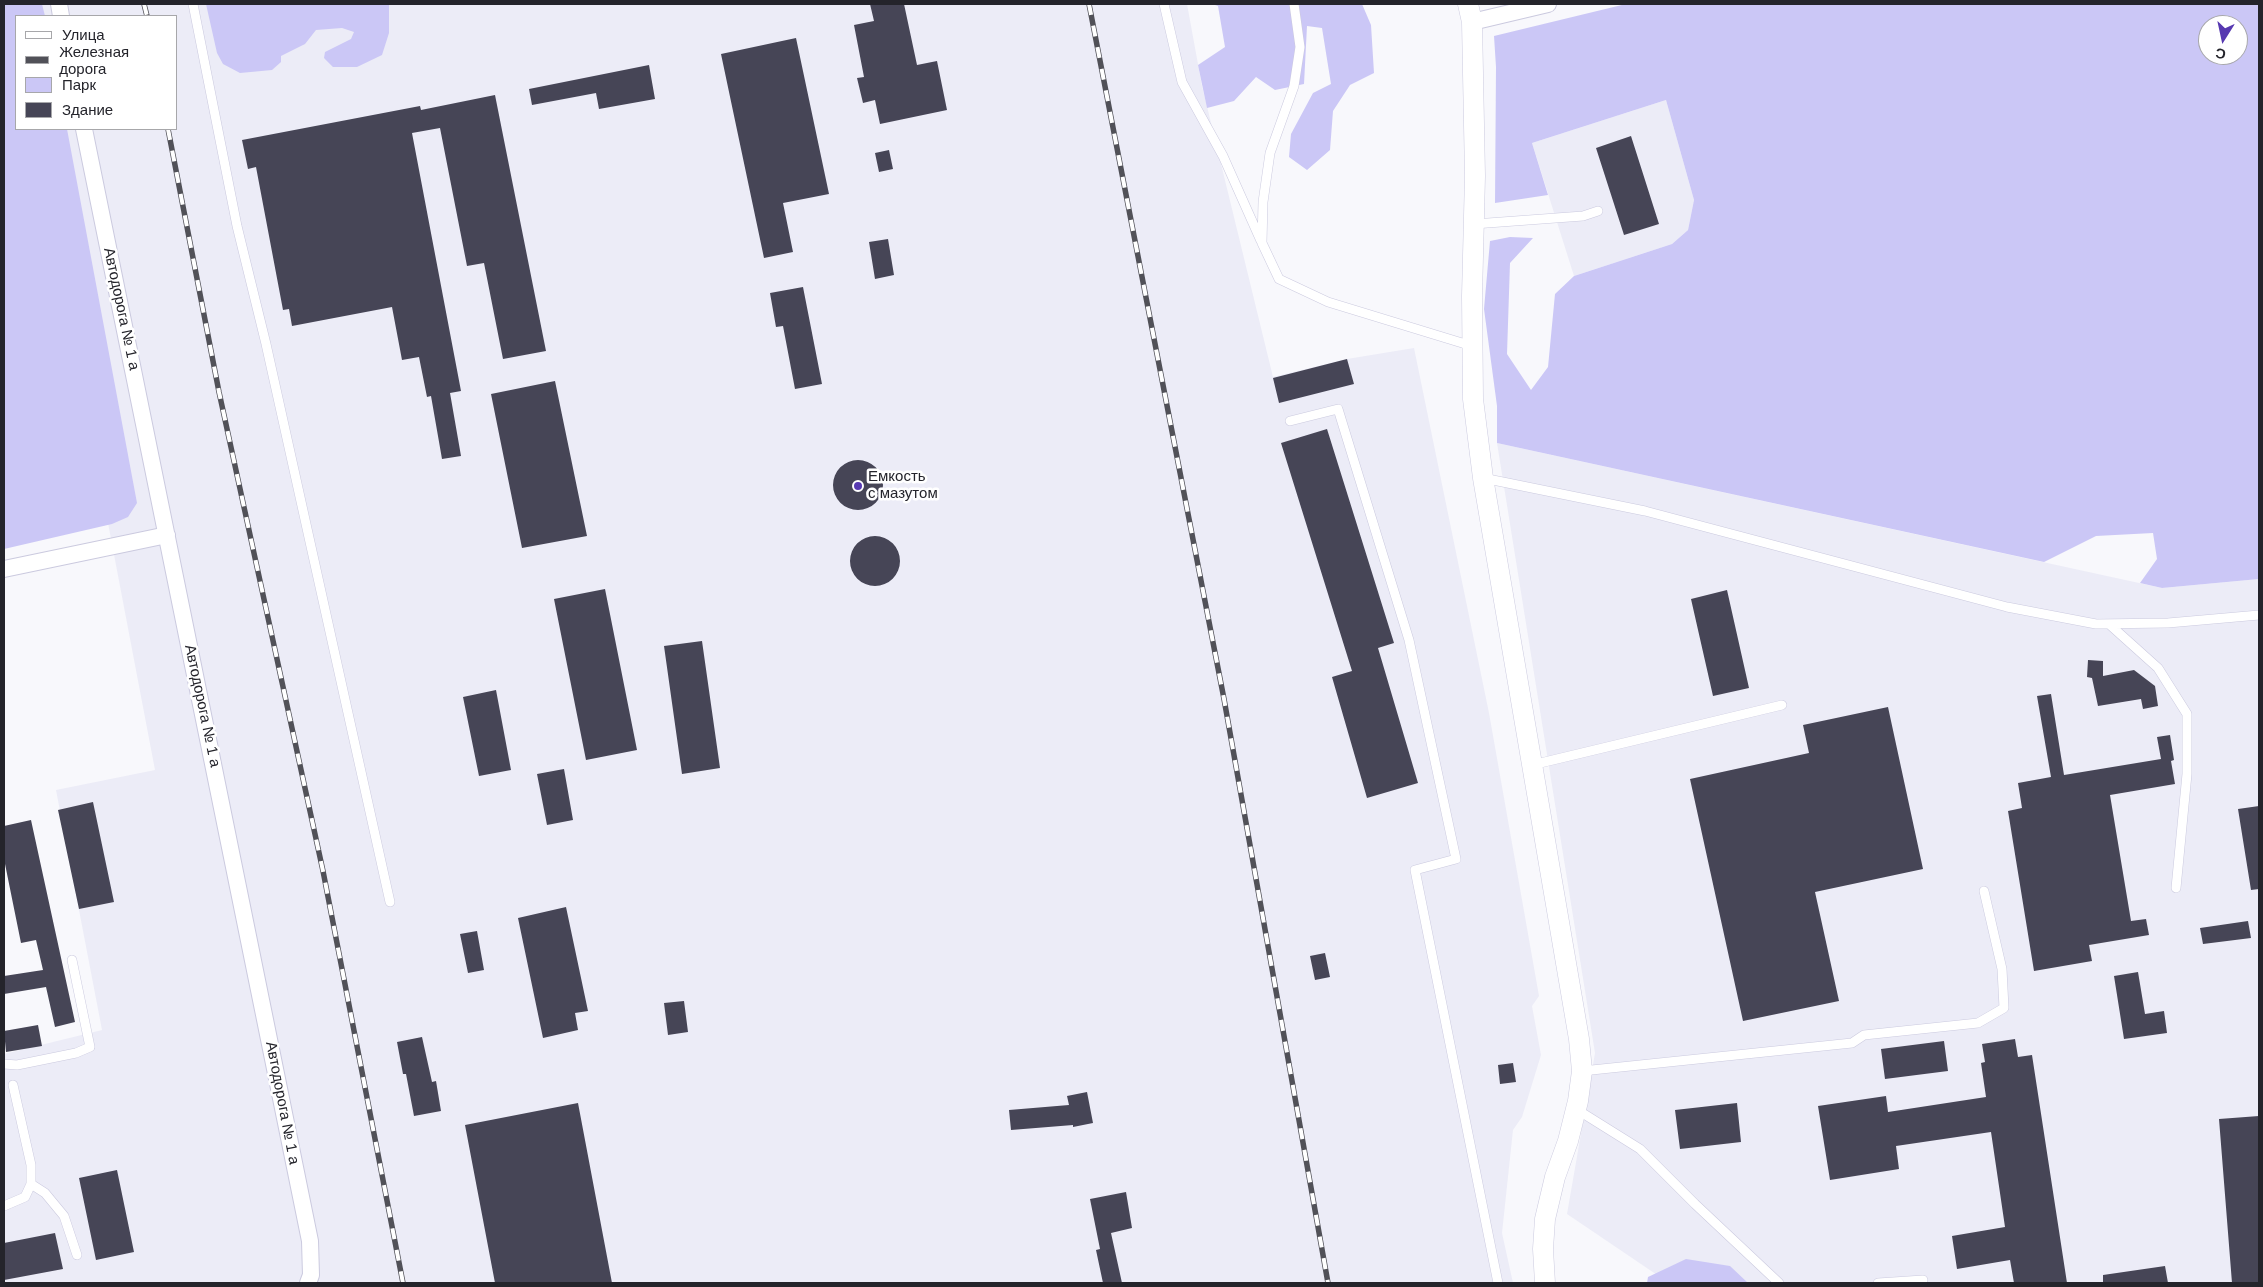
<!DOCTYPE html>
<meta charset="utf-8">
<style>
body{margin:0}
#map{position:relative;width:2263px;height:1287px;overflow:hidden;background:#f8f8fc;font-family:Helvetica,sans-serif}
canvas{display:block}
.frame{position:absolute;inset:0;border:5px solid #24242b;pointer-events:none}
.legend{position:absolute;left:15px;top:15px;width:162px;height:115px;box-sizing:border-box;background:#fff;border:1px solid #a7a7aa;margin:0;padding:6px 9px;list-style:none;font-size:15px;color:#24242b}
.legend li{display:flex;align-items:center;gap:10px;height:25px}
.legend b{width:25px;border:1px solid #a7a7aa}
.north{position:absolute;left:2198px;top:15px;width:50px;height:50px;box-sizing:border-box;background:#fff;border:1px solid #a7a7aa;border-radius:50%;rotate:190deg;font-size:14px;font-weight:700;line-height:20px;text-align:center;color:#24242b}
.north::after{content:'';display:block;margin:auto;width:18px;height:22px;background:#5739b1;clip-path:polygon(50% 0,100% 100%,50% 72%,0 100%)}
</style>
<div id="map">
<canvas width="2263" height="1287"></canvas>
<div class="frame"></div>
<ul class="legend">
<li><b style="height:6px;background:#fff"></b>Улица</li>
<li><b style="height:6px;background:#515158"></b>Железная дорога</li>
<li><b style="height:14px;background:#cbc7f6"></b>Парк</li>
<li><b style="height:14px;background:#464556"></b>Здание</li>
</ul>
<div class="north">С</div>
</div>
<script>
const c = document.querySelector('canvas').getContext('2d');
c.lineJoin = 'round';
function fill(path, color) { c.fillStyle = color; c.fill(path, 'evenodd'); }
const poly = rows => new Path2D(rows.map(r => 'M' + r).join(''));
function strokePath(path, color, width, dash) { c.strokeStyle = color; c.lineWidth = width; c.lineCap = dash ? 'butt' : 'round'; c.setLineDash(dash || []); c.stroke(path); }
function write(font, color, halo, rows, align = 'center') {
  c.font = font + ' Helvetica,sans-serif'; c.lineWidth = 5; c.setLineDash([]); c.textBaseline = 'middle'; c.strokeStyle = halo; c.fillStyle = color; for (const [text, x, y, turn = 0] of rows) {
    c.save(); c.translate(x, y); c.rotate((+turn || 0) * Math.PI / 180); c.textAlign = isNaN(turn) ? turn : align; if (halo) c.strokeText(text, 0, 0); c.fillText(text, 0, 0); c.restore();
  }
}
const built = poly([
 [9,4,1187,4,1202,86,1273,377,1347,359,1414,348,1489,713,1539,996,1532,1006,1541,1055,1522,1117,1513,1130,1502,1233,1513,1283,4,1283,4,1054,102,1030,56,790,155,770,33,129,176,129,176,16,16,16],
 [1666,100,1694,200,1688,230,1672,244,1574,276,1532,143],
 [1497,443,2162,588,2259,579,2259,1283,1669,1283,1567,1214,1595,1053]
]);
const green = poly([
 [4,4,42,4,45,16,16,16,16,129,67,129,137,503,128,517,112,524,4,549],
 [206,4,389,4,389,33,382,55,357,67,333,67,324,58,325,52,351,39,354,32,342,28,316,30,305,44,281,56,281,62,272,70,240,73,223,64,217,53],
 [1212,4,1362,4,1371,25,1374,73,1350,85,1333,111,1330,150,1307,170,1289,157,1291,134,1313,93,1331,84,1322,28,1307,26,1304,84,1275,90,1256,77,1234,101,1207,108,1198,65,1225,47,1218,6],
 [1626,4,2259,4,2259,579,2162,588,2140,583,2157,559,2153,533,2096,536,2044,562,1497,443,1497,406,1484,309,1490,241,1510,237,1533,238,1510,263,1507,354,1531,390,1548,367,1555,294,1574,276,1672,244,1688,230,1694,200,1666,100,1532,143,1548,195,1495,203,1496,67,1494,36],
 [2208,25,2238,25,2238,55,2208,55],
 [1686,1259,1730,1266,1748,1283,1647,1283,1648,1277]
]);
const building = poly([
 [870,4,904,4,917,65,937,61,947,110,880,124,875,100,863,103,857,78,864,77,854,25,874,21],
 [796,38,829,194,783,203,793,252,764,258,721,54],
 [649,65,655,99,599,109,596,93,532,105,529,89],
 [495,95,546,351,503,359,484,263,467,266,440,128,412,133,461,391,450,393,461,456,442,459,431,396,427,397,419,357,402,360,392,307,292,326,289,309,283,310,256,167,248,169,242,140,420,106,421,110],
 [1631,136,1659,224,1624,235,1596,148],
 [889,150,893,169,879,172,875,153],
 [888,239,894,275,875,279,869,242],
 [803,287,822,384,795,389,783,326,776,327,770,293],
 [1347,359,1354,384,1279,403,1273,378],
 [555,381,587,536,522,548,491,394],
 [1327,429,1394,643,1378,648,1418,783,1367,798,1332,677,1352,671,1281,443],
 '833 485a25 25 0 1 1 50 0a25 25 0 1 1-50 0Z',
 '850 561a25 25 0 1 1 50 0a25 25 0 1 1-50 0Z',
 [605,589,637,750,586,760,554,599],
 [1727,590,1749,688,1713,696,1691,599],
 [702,641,720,768,682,774,664,646],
 [2088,660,2103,661,2103,676,2134,670,2155,686,2158,706,2143,709,2141,699,2098,706,2092,678,2087,677],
 [496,690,511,770,479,776,463,697],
 [2051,694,2064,775,2161,759,2157,737,2170,735,2174,760,2171,761,2175,784,2110,795,2131,921,2146,919,2149,935,2089,945,2092,961,2034,971,2008,811,2022,808,2018,783,2051,777,2037,696],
 [1888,707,1923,869,1815,892,1839,1001,1743,1021,1690,779,1809,753,1803,725],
 [564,769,573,820,547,825,537,774],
 [93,802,114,902,79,909,58,810],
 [2259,806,2259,889,2251,890,2238,809],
 [31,820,75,1022,55,1027,46,987,4,994,4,976,43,970,36,940,21,943,4,859,4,826],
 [566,907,588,1011,575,1013,578,1030,543,1038,518,918],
 [2248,921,2251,938,2203,944,2200,928],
 [477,931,484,970,468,973,460,934],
 [1325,953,1330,977,1315,980,1310,956],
 [2138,972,2145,1014,2164,1011,2167,1033,2124,1039,2114,976],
 [684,1001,688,1032,668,1035,664,1003],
 [38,1025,42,1046,6,1052,4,1031],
 [422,1037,432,1082,436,1081,441,1111,414,1116,406,1074,403,1074,397,1042],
 [2015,1039,2018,1057,2032,1055,2067,1283,2014,1283,2010,1260,1957,1269,1952,1236,2005,1227,1991,1132,1896,1146,1899,1169,1830,1180,1818,1106,1886,1096,1888,1112,1986,1097,1981,1063,1985,1062,1982,1044],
 [1944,1041,1948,1071,1885,1079,1881,1049],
 [1513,1063,1516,1082,1500,1084,1498,1065],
 [1087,1092,1093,1123,1073,1127,1073,1125,1011,1130,1009,1110,1069,1105,1067,1096],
 [578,1103,612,1283,495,1283,465,1125],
 [1737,1103,1741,1142,1680,1149,1675,1110],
 [2259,1116,2259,1283,2232,1283,2219,1119],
 [117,1170,134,1252,96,1260,79,1178],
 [1126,1192,1132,1228,1111,1233,1122,1283,1103,1283,1096,1250,1100,1249,1090,1199],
 [55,1233,63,1269,4,1280,4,1243],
 [2165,1266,2168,1283,2103,1283,2103,1275]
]);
const service = poly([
 [193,4,237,226,266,344,390,902],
 [1164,4,1182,82,1223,156,1261,241],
 [1294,4,1300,47,1294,86,1270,153,1263,202,1262,243,1279,279,1328,302,1472,346],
 [1474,224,1583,216,1598,211],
 [1290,421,1338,409,1409,640,1456,859,1415,870,1498,1283],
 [1483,478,1645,511,2007,607,2096,624,2168,623,2259,615],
 [2109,624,2158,668,2187,714,2187,774,2176,888],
 [1532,765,1782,705],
 [4,1064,17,1065,76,1053,90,1047,72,960],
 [1582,1071,1852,1043,1864,1035,1978,1023,2004,1008,2002,969,1984,891],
 [1576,1109,1640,1149,1695,1204,1779,1283],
 [31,1184,45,1193,64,1216,77,1255],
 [4,1206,25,1197,31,1184,31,1165,13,1085],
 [1878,1283,1923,1280]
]);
const minor = poly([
 [59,4,61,16],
 [1472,22,1548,4],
 [84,129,310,1241,311,1275,308,1283],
 [4,569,167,535]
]);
const tertiary = poly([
 [1468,4,1472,22,1475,176,1472,296,1473,399,1483,478,1579,1039,1582,1071,1578,1101,1568,1141,1555,1177,1545,1219,1543,1249,1545,1283]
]);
const rail = poly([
 [144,4,147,16],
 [1089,4,1224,699,1328,1283],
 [168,129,219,392,323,871,403,1283]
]);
const markers = [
 [858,486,5,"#5739b1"]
];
const streetNames = [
 ["Автодорога № 1 а",121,309,78],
 ["Автодорога № 1 а",202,706,78],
 ["Автодорога № 1 а",282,1103,79]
];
const poiNames = [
 ["Емкость",868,477],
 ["с мазутом",868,494]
];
fill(built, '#ececf7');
fill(green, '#cbc7f6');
fill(building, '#464556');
strokePath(service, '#cbcadf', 10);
strokePath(minor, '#cbcadf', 18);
strokePath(tertiary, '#cbcadf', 21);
strokePath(service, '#fff', 9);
strokePath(minor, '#fff', 16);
strokePath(tertiary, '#fff', 20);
strokePath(rail, '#515158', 5.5);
strokePath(rail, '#fff', 4, [11]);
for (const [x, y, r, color] of markers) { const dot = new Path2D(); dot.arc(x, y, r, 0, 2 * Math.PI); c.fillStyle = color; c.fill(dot); strokePath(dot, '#fff', 2); }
write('15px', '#24242b', '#fff', streetNames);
write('15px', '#24242b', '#fff', poiNames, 'left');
</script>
